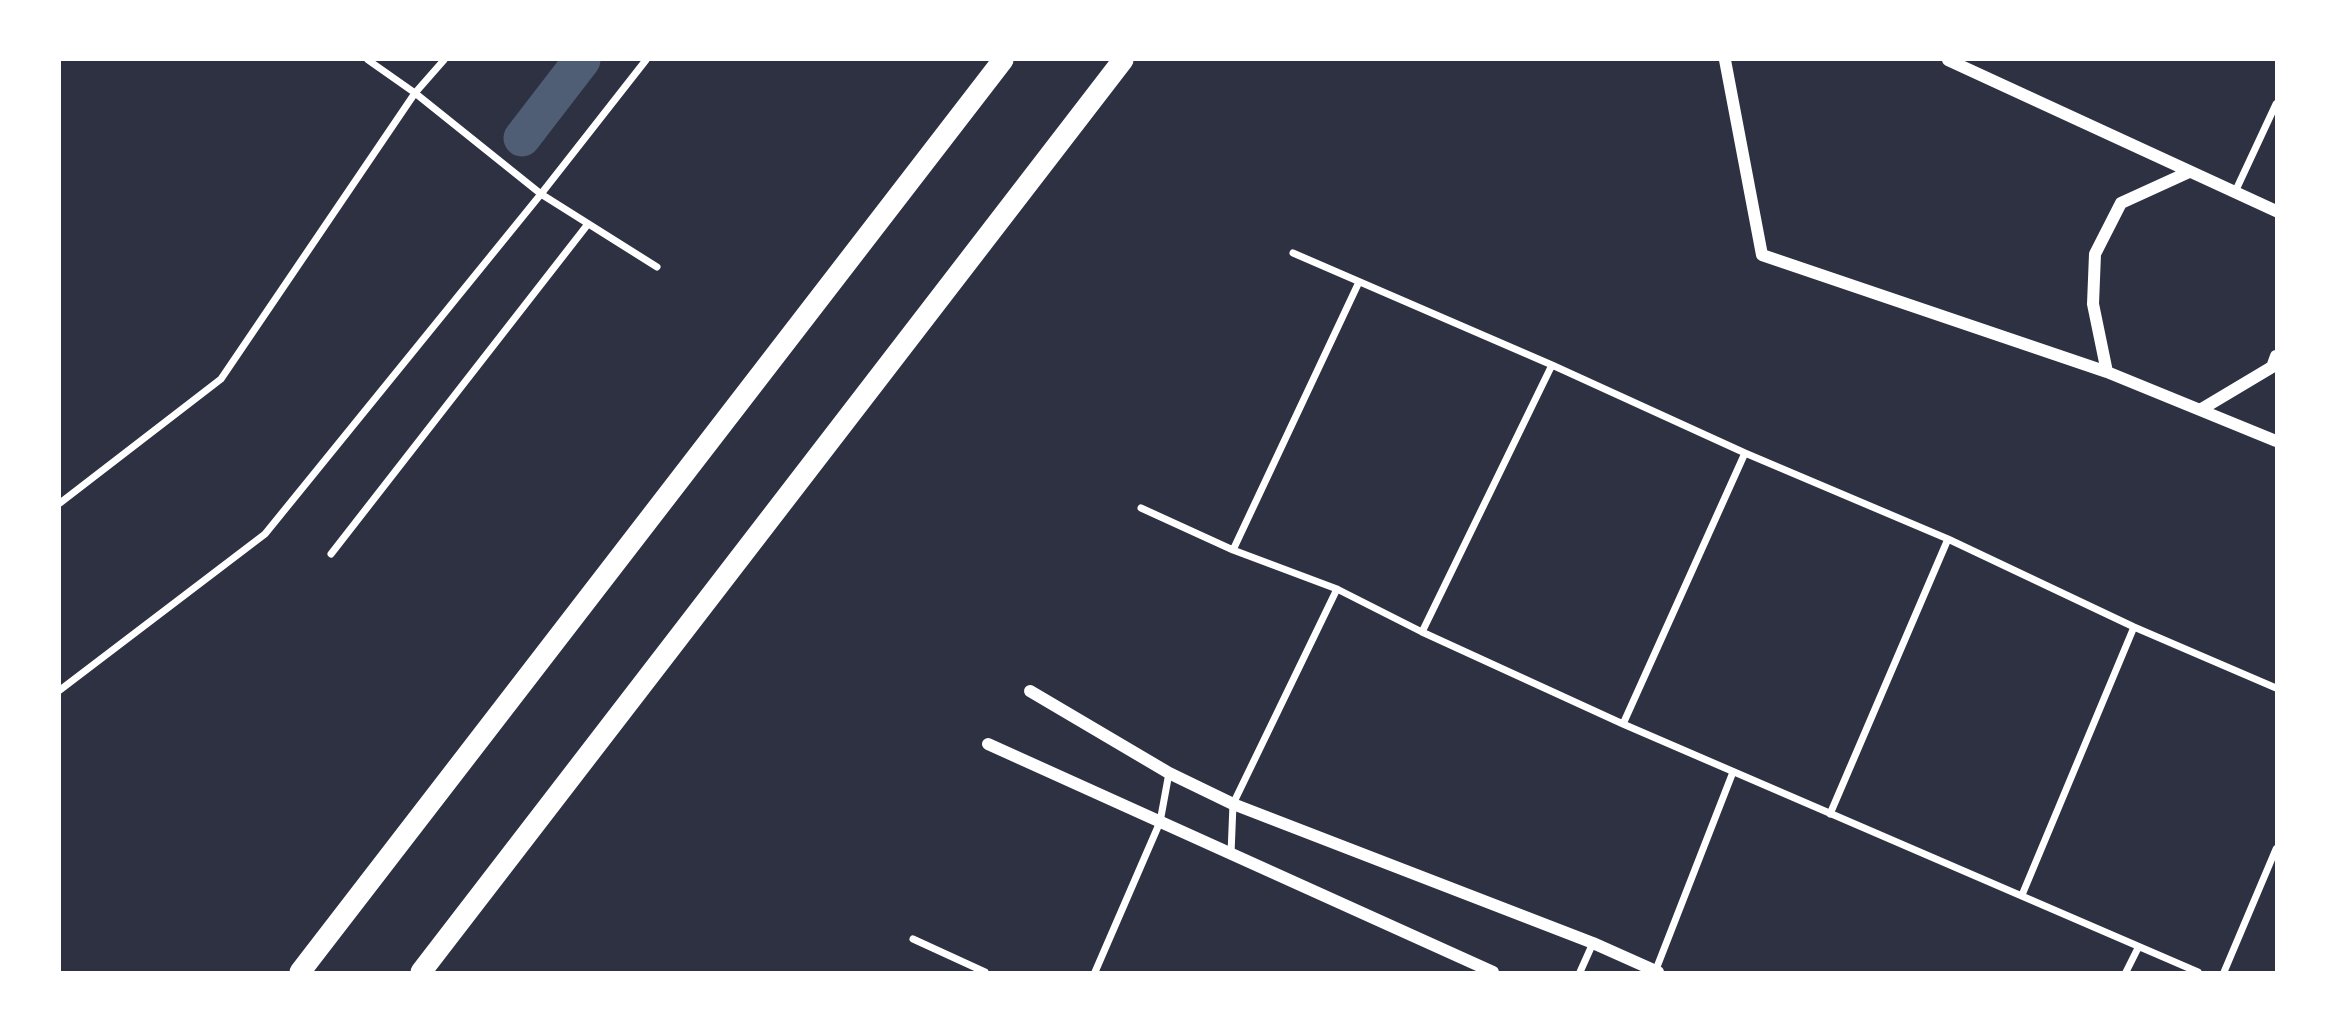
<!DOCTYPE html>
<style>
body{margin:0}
#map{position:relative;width:2336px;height:1032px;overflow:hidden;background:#2d3142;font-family:"PT Sans",sans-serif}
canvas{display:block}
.frame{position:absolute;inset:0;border:61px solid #fff;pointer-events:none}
</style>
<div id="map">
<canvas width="2336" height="1032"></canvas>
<div class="frame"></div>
</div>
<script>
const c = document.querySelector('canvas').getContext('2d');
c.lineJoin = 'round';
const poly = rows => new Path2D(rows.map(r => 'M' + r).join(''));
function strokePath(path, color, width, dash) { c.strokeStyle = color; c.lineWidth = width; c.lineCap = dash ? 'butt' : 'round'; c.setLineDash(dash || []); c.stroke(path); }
const canal = poly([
 [522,138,582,60]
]);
const minor = poly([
 [368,60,415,93,541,194,657,267],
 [2235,192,2276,104],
 [1293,253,1552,365,1745,453,1948,539,2134,627,2276,688],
 [60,503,221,379,415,93,444,60],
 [1141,508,1233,550,1337,589,1422,632,1623,724,2198,972],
 [1233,550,1359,282],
 [331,554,588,224],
 [1422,632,1552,365],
 [60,690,265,534,541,194,646,60],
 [1623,724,1745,453],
 [1830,814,1948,539],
 [1231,854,1233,804,1337,589],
 [2022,895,2134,627],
 [913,939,985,972],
 [1095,972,1160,822,1169,773],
 [1580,972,1593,943],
 [1655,972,1733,772],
 [2126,972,2138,948],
 [2224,972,2276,849]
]);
const tertiary = poly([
 [1725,60,1762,255,2107,372,2276,441],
 [1948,60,2276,211],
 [2107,372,2093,304,2095,254,2121,203,2189,172],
 [2200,410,2272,367,2276,356],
 [1030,691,1169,773,1233,804,1593,943,1658,972],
 [988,744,1493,972]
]);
const motorway = poly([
 [300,972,1003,60],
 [421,972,1123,60]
]);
strokePath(canal, '#4f5d75', 37);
strokePath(minor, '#fff', 7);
strokePath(tertiary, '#fff', 12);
strokePath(motorway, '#fff', 21);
</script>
